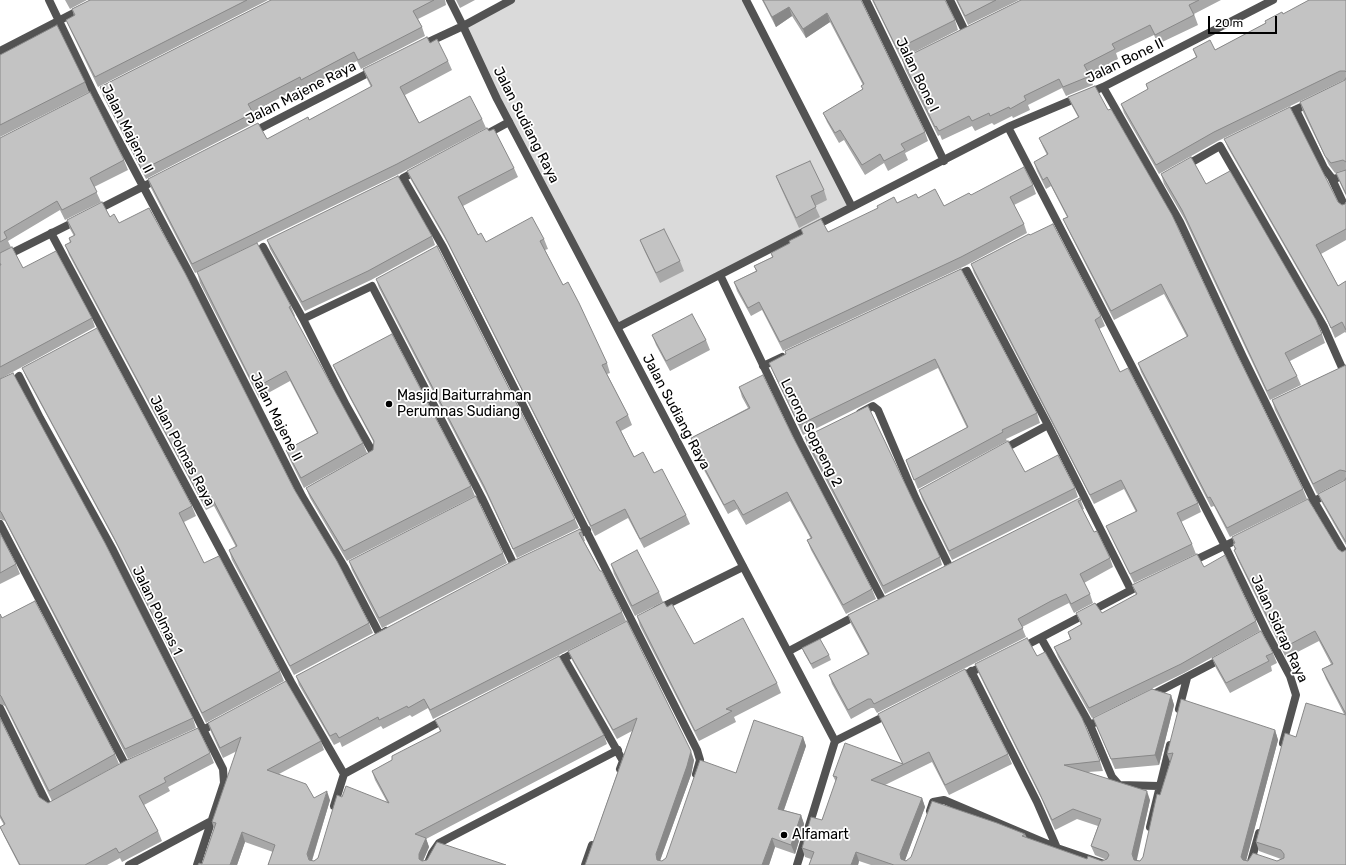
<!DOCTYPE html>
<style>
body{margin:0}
#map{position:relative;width:1346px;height:865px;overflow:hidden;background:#fff;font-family:Rubik,sans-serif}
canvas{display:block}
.scale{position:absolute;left:1208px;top:16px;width:69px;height:18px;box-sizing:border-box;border:2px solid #000;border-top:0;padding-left:5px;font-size:12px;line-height:14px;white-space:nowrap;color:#000;-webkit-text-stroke:3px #fff;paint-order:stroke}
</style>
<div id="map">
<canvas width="1346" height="865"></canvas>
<div class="scale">20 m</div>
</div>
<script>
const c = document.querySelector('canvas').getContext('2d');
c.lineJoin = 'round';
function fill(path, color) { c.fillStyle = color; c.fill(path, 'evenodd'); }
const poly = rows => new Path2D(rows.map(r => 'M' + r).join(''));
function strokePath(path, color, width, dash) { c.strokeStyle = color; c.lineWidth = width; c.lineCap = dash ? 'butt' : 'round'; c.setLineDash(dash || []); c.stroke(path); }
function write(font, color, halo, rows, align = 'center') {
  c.font = font + ' Rubik,sans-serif'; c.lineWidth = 3.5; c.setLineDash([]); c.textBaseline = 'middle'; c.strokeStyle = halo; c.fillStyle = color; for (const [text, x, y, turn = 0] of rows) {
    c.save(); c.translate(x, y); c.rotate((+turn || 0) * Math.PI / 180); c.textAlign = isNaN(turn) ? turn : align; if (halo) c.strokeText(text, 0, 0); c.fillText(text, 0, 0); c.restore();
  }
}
const green = poly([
 [511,0,747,0,852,207,618,327,463,26]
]);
const minor = poly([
 [49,0,95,96,193,280,302,496,345,568,380,635,386,631],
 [450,0,463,26],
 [746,0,852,207],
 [866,0,944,161],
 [950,0,965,31],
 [420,46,463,26,511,0],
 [0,51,99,0],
 [1103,87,1180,222,1243,357,1314,501,1346,556],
 [1296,110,1324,168,1331,177,1334,179,1346,175],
 [1282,116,1310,103],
 [1008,127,1225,546,1267,633,1290,676,1296,695,1283,743],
 [251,133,374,70],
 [485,135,509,122],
 [1185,166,1220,146,1324,327,1343,370,1346,369],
 [418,170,403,178,443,247,697,750,700,760,696,774],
 [1331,177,1346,209],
 [95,211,158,179],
 [51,233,291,682,344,774],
 [263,247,303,319,346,405,372,451,373,456,369,459],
 [0,259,78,220],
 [720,275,800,442,883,601],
 [954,277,967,271,1048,425,1131,590],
 [303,319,372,286,482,498],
 [618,327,1008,127,1103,87,1273,0],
 [763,366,782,357],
 [19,376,40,418,113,550,223,769,224,783,197,865],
 [860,413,873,406,878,410,915,497,950,568],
 [1002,450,1048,425],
 [478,500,482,498,514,565],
 [1302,507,1346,485],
 [0,524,126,766,131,764],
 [573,537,587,530],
 [1191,562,1243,537],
 [656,610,743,567],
 [1041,638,1090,725,1104,718],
 [1021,648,1135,588],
 [789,651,859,614],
 [564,658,623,761,620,769],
 [552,665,579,650],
 [971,671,1037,802,1057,848,1107,865],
 [958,678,986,665],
 [1150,696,1223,658],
 [0,708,47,804,52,807,54,806],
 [1179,709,1187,678],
 [1090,725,1112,777,1119,785,1159,786],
 [191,736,218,722],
 [835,741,889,714],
 [344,774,445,719],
 [334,806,344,774],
 [930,811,933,802,944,800,1057,848],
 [1150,827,1170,745],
 [129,865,213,820],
 [427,865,432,853,439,843,618,750],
 [585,865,592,845],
 [1250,865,1259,833]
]);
const tertiary = poly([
 [463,26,497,99,835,741,809,826],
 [797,865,805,839]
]);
const wall = poly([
 [65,0,87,0,70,9],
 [90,0,268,0,98,87,70,29,66,20,74,16,72,9],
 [271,0,445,0,446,5,418,19,422,27,425,36,361,69,357,61,305,89,303,86,253,112,256,122,146,179,103,96,100,87],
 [456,0,475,0,460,8],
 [762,0,861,0,925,132,928,141,905,153,908,160,888,171,884,163,865,175,844,140,839,143,827,122,823,113,863,89,861,86,863,85,830,22,806,38,792,16,776,27],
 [872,0,945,0,955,20,958,30,901,59],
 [956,0,1019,0,968,25],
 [1021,0,1221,0,1194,14,1198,25,1158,44,1154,35,1116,53,1118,59,1089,74,1093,85,1066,96,1062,88,1028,105,1030,110,1013,118,1012,116,994,125,992,123,975,131,972,126,942,140,940,135,938,136,905,69,902,59],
 [1346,0,1346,196,1340,183,1336,173,1344,170,1335,173,1329,165,1303,112,1300,102,1345,80,1344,80,1218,141,1159,174,1124,113,1121,104,1148,90,1146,84,1196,57,1193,49,1215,50,1283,14],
 [430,43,448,61,452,70,405,95,419,123,482,119,486,128,401,173,195,273,151,188,148,179,267,139,309,120,371,87,367,79,363,69],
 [0,55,85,82,89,92,0,137],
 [1068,97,1235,350,1303,489,1307,499,1230,537,1214,506,1211,507,1141,372,1138,363,1187,337,1164,294,1114,320,1067,228,1063,219,1067,217,1051,186,1046,189,1037,171,1034,162,1047,155,1043,147,1039,138,1078,117,1072,106],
 [489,131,514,168,518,177,463,206,478,235,486,242,544,239,548,249,545,250,563,285,607,363,610,373,607,374,628,415,632,425,621,431,634,457,654,473,686,515,690,524,644,548,628,518,595,536,448,244,411,180,407,171],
 [0,138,124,160,128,170,94,187,101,202,65,220,60,210,8,241,11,247,5,251,23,268,92,318,95,327,0,379],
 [1224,139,1338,202,1342,205,1345,204,1346,202,1346,240,1321,254,1338,286,1346,281,1346,333,1345,332,1335,338,1329,324,1228,148],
 [1161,174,1206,184,1322,334,1325,343,1290,361,1297,376,1301,385,1270,400,1185,220,1164,184],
 [776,176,824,190,827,200,815,206,820,217,799,228,780,186],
 [1033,185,1036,194,1014,205,1024,224,1027,233,965,266,783,351,762,310,751,316,737,291,734,282,756,271,754,266,772,257,771,253,790,244,803,234,801,229,828,232,897,203,918,198,944,206,971,195],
 [110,217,119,223,294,489,369,623,373,633,294,675,232,560,229,550,236,547,214,506,206,510,69,255,65,245,70,243,69,238,74,236,70,229,67,220],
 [1030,235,1101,316,1105,326,1099,329,1120,372,1198,503,1201,512,1181,522,1192,544,1196,554,1134,583,1110,535,1106,526,1136,512,1124,489,1094,504,974,273,971,264],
 [432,236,435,245,371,280,305,311,270,249,267,240],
 [640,240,680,261,684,271,660,283,644,250],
 [961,269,1037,413,1040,423,1006,439,1007,441,918,489,906,460,967,428,938,368,803,435,773,372,769,363,786,354,785,351],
 [197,272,291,306,295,316,294,317,363,443,367,453,304,488,290,460,286,450,317,433,290,381,259,398,200,283],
 [376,279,575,519,579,528,517,558,487,495,379,288],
 [652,335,706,340,710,350,670,371,656,345],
 [333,365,471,486,475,496,347,561,310,498,306,488,373,450,374,443,337,374],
 [1346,365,1346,545,1322,503,1318,494,1345,480,1344,480,1317,494,1275,410,1272,400],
 [22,368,192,506,196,516,184,522,204,563,280,671,284,681,206,723,118,547,26,377],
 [0,379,193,718,196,728,128,759,5,521,0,519],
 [739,387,792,435,872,589,876,599,846,614,811,550,807,540,811,539,790,501,746,525,737,509,728,514,699,461,696,452,691,438,748,408,742,397],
 [805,437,940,557,942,565,885,594,807,444],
 [1025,472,1075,488,1078,497,952,560,922,499,919,490],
 [1080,498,1084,509,1082,510,1094,532,1110,558,1113,567,1084,583,1090,594,1093,603,1074,613,1069,603,1055,610,1022,627,1026,637,877,713,874,708,871,708,851,719,832,684,829,675,868,655,851,624,848,615],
 [582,532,585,541,584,541,622,612,626,621,433,719,428,708,412,717,410,715,383,729,381,726,342,747,340,742,334,745,299,685,296,676],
 [0,533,16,564,20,574,0,584],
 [1232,537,1338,549,1342,552,1346,550,1346,865,871,865,859,861,858,865,809,865,811,859,805,857,802,848,822,820,836,782,833,776,902,763,882,723,878,714,1008,754,1012,764,949,795,932,762,885,785,922,798,925,807,905,860,906,861,1025,834,1027,838,1087,859,1102,861,1107,860,1095,855,1091,846,1098,826,1077,819,1055,830,1042,800,979,674,975,664,1037,656,1100,761,1103,771,1088,772,1150,800,1136,860,1140,861,1143,857,1160,795,1170,762,1167,754,1275,730,1278,740,1246,860,1277,861,1281,859,1259,851,1256,842,1296,737,1344,714,1326,679,1322,669,1331,664,1319,641,1286,658,1238,560,1234,550,1235,550,1233,544,1234,544],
 [503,553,507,563,382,628,352,570,349,561],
 [611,564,659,592,663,602,635,616,614,574],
 [1204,567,1256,621,1260,631,1184,673,1092,718,1058,657,1054,647,1070,639,1068,632,1081,625,1076,613,1102,613,1136,595,1132,585],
 [667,607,694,644,777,683,781,693,734,717,736,722,699,741,640,626,637,616],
 [0,614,2,618,115,754,119,764,52,801,5,706,0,704],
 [802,648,829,655,831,660,813,669,804,653],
 [568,651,694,760,691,775,660,861,662,861,666,858,736,773,803,737,806,746,784,810,801,815,804,824,795,854,775,847,769,865,585,865,632,731,617,739,572,660],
 [1273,653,1277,663,1271,666,1272,671,1230,693,1216,668,1212,658],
 [1171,695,1174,705,1159,765,1115,769,1093,718],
 [0,718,39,797,48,803,210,753,214,763,168,787,170,791,144,805,158,831,162,841,122,862,120,858,107,865,19,865,4,836,0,827,4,825,0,818],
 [435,720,604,735,607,744,426,839,429,847,423,861,506,865,268,865,273,852,245,842,237,865,198,865,202,864,214,829,212,822,237,751,223,758,211,732,208,723,321,741,324,750,279,774,314,798,330,800,312,861,314,861,318,858,342,797,387,802,375,780,372,771,392,760,440,731]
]);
const shadedWall = poly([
 [789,7,792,16,776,27,772,17],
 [827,13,830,22,806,38,803,29],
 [1171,695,1174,705,1159,765,1155,755],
 [1275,730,1278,740,1245,865,1241,857],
 [803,737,806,746,781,818,778,809],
 [691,751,694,760,691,775,659,863,657,860,656,854],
 [327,791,330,800,311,863,307,854],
 [1147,791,1150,800,1136,864,1132,854],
 [922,798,925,807,904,863,901,859,900,854],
 [801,815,804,824,795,854,791,845],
 [242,832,245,842,237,865,230,865],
 [426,838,429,847,422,863,419,859,419,854],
 [772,838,775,847,769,865,762,865],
 [856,852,859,861,858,865,851,865]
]);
const building = poly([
 [90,0,247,0,95,77,66,20,75,15,72,9,90,0],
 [271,0,434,0,413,11,422,27,358,60,354,52,301,80,300,77,248,104,253,113,142,170,100,87,271,0],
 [763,0,861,0,925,132,901,144,905,150,884,161,880,154,862,165,840,130,835,133,823,113,863,89,861,86,864,84,827,13,803,29,789,7,772,17,763,0],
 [873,0,945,0,955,20,897,49,873,0],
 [957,0,996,0,965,16,957,0],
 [1021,0,1199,0,1189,5,1194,15,1155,35,1150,25,1112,44,1115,49,1084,65,1090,76,1063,87,1059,79,1024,96,1026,100,1010,109,1009,107,990,116,989,113,972,121,969,116,939,131,936,126,935,127,902,59,1021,0],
 [1309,0,1346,0,1346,72,1345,71,1340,71,1214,132,1156,165,1121,104,1148,89,1146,84,1197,57,1193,49,1210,40,1215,50,1266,23,1265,21,1282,12,1283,14,1309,0],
 [57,25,85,82,0,125,0,55,57,25],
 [427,37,430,43,437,39,448,61,400,87,419,123,470,96,482,119,397,164,192,264,148,179,258,123,267,139,308,117,309,120,372,86,363,69,427,37],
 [1346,78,1346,162,1343,160,1331,163,1325,156,1300,102,1345,80,1346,78],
 [1095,86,1108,110,1111,109,1172,215,1235,350,1303,489,1227,528,1210,497,1208,498,1138,363,1188,336,1161,284,1111,311,1063,219,1068,217,1047,177,1043,180,1034,162,1048,154,1039,138,1079,117,1068,97,1095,86],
 [90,92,124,160,90,178,97,192,62,210,57,201,4,232,7,238,0,242,0,138,90,92],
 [1290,107,1338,202,1342,205,1345,204,1346,202,1346,229,1316,245,1338,286,1346,281,1346,330,1342,322,1331,328,1325,315,1224,139,1290,107],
 [487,128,489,131,494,129,514,168,458,197,478,235,481,233,486,242,532,217,544,239,540,241,563,285,568,282,579,303,607,363,602,365,628,415,616,422,634,457,643,452,654,473,662,469,686,515,640,539,625,509,591,526,444,235,407,171,487,128],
 [1191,157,1206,184,1230,171,1316,320,1322,334,1285,353,1297,376,1267,391,1182,210,1161,174,1191,157],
 [810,161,824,190,811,196,816,207,796,218,776,176,810,161],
 [1024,167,1033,185,1010,197,1024,224,961,257,780,342,759,302,748,308,734,282,757,271,754,266,773,257,771,253,790,243,789,241,803,234,801,229,821,219,828,232,878,208,877,206,894,197,897,203,916,194,918,198,935,189,944,206,969,193,971,195,1024,167],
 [1346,170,1346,194,1336,173,1346,170],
 [398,176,432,236,368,271,302,302,267,240,398,176],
 [102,202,110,217,114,214,119,223,149,208,185,273,294,489,337,561,369,623,290,666,229,550,237,546,211,496,202,501,65,245,71,242,69,238,75,235,67,220,102,202],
 [1053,224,1101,316,1095,320,1120,372,1128,368,1198,503,1177,513,1192,544,1130,574,1106,526,1137,511,1121,480,1090,495,971,264,1029,234,1030,235,1053,224],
 [664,229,680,261,656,273,640,240,664,229],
 [257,243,291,306,289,307,363,443,301,478,286,450,318,433,286,371,255,388,197,272,257,243],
 [437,246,575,519,513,549,484,486,376,279,437,246],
 [12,247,23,268,56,251,92,318,0,367,0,265,1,265,0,263,0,253,12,247],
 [961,269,1037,413,1002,430,1003,432,914,480,906,460,968,427,935,359,799,425,769,363,786,354,785,351,961,269],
 [692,314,706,340,666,361,652,335,692,314],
 [97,328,192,506,179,513,204,563,219,556,280,671,202,713,114,538,22,368,97,328],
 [392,334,471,486,344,551,306,488,373,450,374,441,333,365,392,334],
 [1346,365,1346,472,1345,471,1340,470,1313,484,1272,400,1346,365],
 [13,373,105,543,193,718,125,749,1,512,0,511,0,379,13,373],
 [763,375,792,435,872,589,843,605,807,540,812,538,787,492,743,515,734,500,724,505,696,452,697,451,691,438,750,408,739,387,763,375],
 [868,406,940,557,883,586,805,437,868,406],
 [1008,441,1025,472,1058,455,1075,488,949,551,919,490,1008,441],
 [1346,478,1346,542,1318,494,1345,480,1346,478],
 [476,496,503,553,379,618,349,561,476,496],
 [1080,498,1081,500,1078,501,1094,532,1097,531,1110,558,1080,574,1090,594,1071,604,1066,594,1051,601,1018,619,1023,628,874,704,871,699,868,699,848,710,829,675,869,654,848,615,1080,498],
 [1308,499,1338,549,1342,552,1346,550,1346,714,1322,669,1333,664,1315,631,1283,648,1234,550,1236,549,1233,544,1235,543,1232,537,1308,499],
 [580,529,582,532,579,533,600,571,602,571,622,612,430,710,424,699,408,708,407,706,379,720,378,717,339,738,336,733,330,736,296,676,513,561,580,529],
 [0,533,16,564,0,573,0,533],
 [637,550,659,592,632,606,611,564,637,550],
 [1197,554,1204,567,1225,555,1256,621,1181,664,1089,708,1054,647,1071,639,1068,632,1082,624,1076,613,1095,603,1102,613,1137,594,1132,585,1197,554],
 [35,601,115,754,49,791,1,696,0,695,0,614,2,618,35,601],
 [664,602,667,607,672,604,694,644,743,618,777,683,726,709,732,711,695,731,637,616,664,602],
 [627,621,691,751,687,766,656,854,657,860,662,861,666,858,700,760,736,773,754,720,803,737,778,809,801,815,791,845,772,838,762,865,585,865,637,718,613,730,568,651,627,621],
 [1261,631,1273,653,1266,656,1269,661,1226,683,1212,658,1261,631],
 [1027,638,1037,656,1045,652,1082,718,1100,761,1064,765,1147,791,1132,854,1134,860,1140,861,1143,857,1157,794,1160,795,1173,753,1167,754,1181,699,1275,730,1241,857,1243,860,1248,861,1253,853,1277,861,1284,858,1284,854,1281,850,1256,842,1285,733,1296,737,1306,703,1346,715,1346,865,894,865,856,852,851,865,809,865,814,852,802,848,811,817,822,820,837,777,833,776,845,743,903,764,878,714,965,669,1008,754,945,785,929,752,871,780,922,798,900,854,901,859,906,861,911,857,932,801,997,823,1025,834,1022,836,1087,859,1088,856,1102,861,1107,859,1109,855,1107,852,1091,846,1101,819,1073,809,1052,820,1038,790,975,664,1027,638],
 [820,639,829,655,811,664,802,648,820,639],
 [559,656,604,735,415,834,426,838,419,854,419,859,422,861,427,860,437,842,506,865,268,865,275,845,242,832,230,865,198,865,199,863,202,864,216,823,212,822,241,737,220,748,208,723,286,681,321,741,267,770,306,784,314,798,327,791,307,854,309,860,314,861,318,858,337,795,342,797,346,786,389,803,372,771,392,760,392,756,441,731,435,720,559,656],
 [1152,689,1171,695,1155,755,1111,759,1093,718,1152,689],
 [0,718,39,797,48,803,125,761,198,728,210,753,164,778,166,782,139,796,158,831,119,853,116,848,85,865,20,865,0,827,5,824,0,815,0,718]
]);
const markers = [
 [389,404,4,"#000"],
 [784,835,4,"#000"]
];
const streetNames = [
 ["Jalan Bone II",1125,61,-26],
 ["Jalan Bone I",917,75,64],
 ["Jalan Majene Raya",301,93,-27],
 ["Jalan Sudiang Raya",526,125,63],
 ["Jalan Majene II",127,129,63],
 ["Jalan Sudiang Raya",676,412,62],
 ["Jalan Majene II",276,417,63],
 ["Lorong Soppeng 2",811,433,63],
 ["Jalan Polmas Raya",182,451,62],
 ["Jalan Polmas 1",157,611,64],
 ["Jalan Sidrap Raya",1279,629,65]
];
const poiNames = [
 ["Masjid Baiturrahman",397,396],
 ["Perumnas Sudiang",397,412],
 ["Alfamart",792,835]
];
fill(green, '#dadada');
strokePath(minor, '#535353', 8);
strokePath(tertiary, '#535353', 8);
fill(wall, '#a8a8a8');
fill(shadedWall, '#888');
fill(building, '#c3c3c3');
strokePath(building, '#888', 1);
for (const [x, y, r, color] of markers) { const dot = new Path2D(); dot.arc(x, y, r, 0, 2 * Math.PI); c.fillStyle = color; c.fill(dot); strokePath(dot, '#fff', 1.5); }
write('14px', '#000', '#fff', streetNames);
write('14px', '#000', '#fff', poiNames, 'left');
</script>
